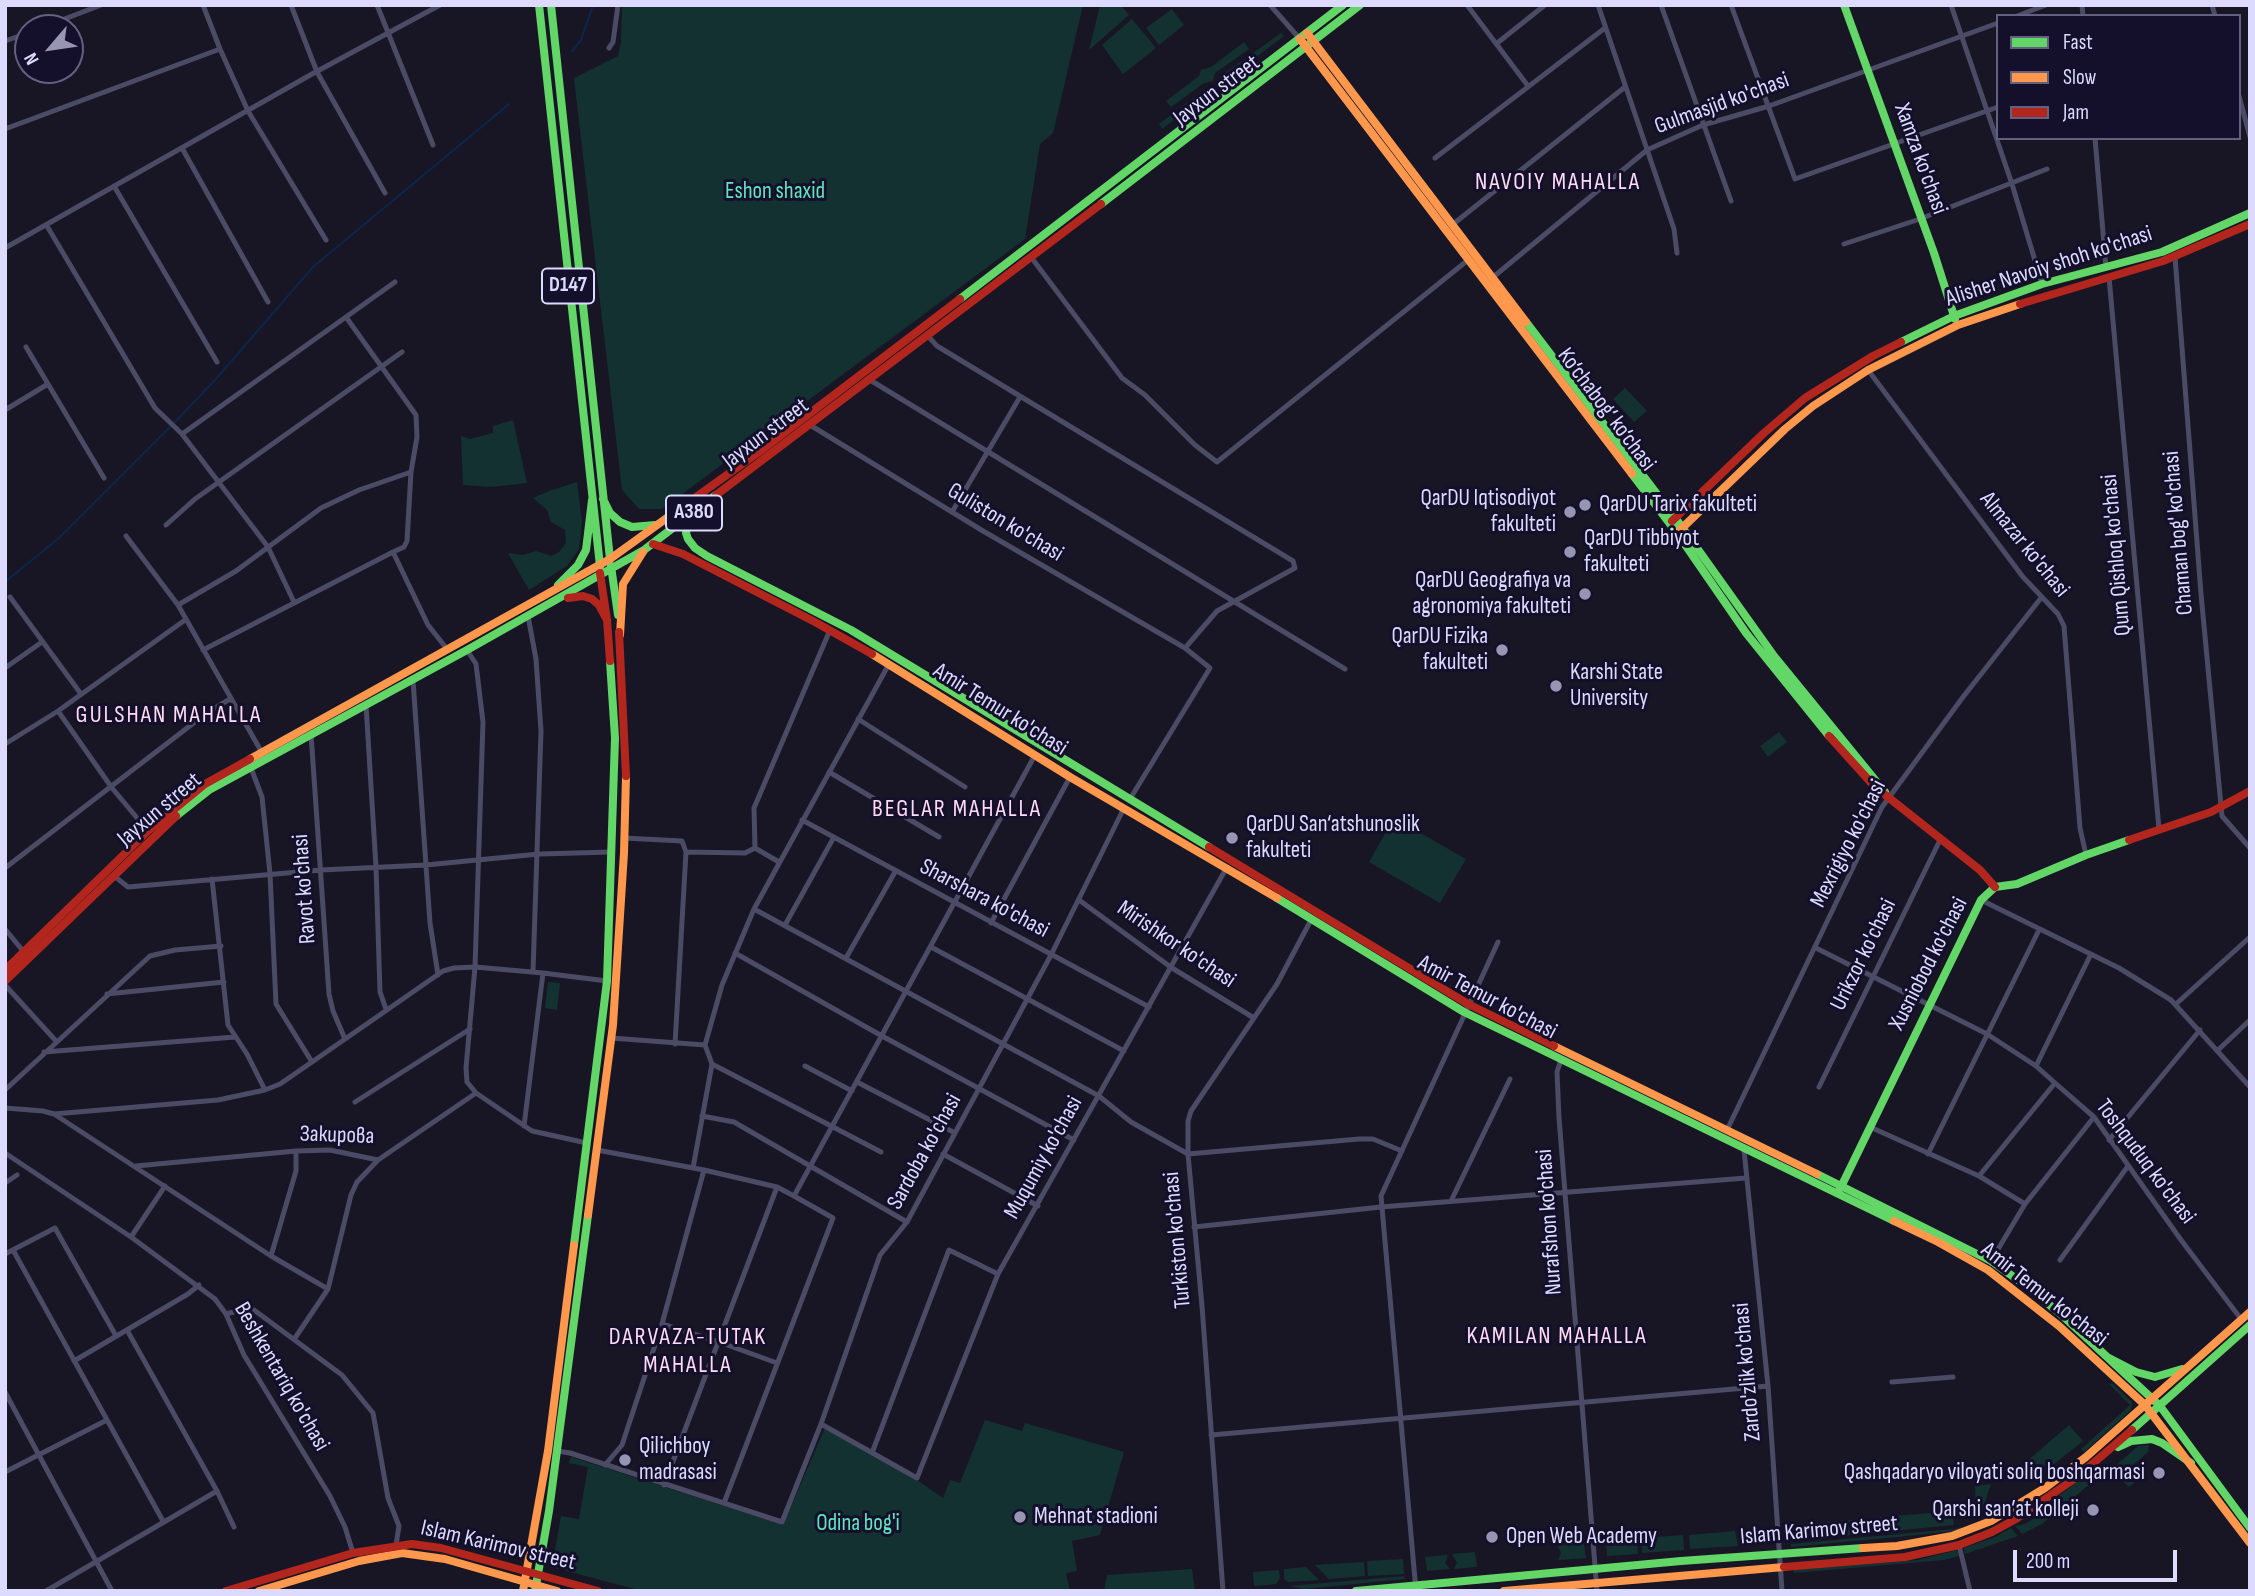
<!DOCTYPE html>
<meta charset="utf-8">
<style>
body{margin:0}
#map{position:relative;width:2255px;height:1596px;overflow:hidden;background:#181625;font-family:"Sofia Sans Condensed",sans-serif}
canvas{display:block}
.frame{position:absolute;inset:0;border:7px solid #dddaff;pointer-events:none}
.legend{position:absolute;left:1996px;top:14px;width:245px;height:126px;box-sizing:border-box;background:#14102b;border:2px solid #646180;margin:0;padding:9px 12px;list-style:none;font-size:21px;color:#dddaff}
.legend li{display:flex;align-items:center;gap:14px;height:35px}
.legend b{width:35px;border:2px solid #646180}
.north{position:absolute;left:14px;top:14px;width:70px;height:70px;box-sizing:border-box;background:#14102b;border:2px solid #646180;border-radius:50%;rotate:241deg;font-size:19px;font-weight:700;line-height:28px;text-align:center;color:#dddaff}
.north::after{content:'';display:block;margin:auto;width:24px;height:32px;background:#9895b3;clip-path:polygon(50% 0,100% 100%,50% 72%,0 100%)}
.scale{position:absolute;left:2013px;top:1550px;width:164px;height:32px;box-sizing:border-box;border:4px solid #dddaff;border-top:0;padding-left:9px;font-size:21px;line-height:24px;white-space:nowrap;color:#dddaff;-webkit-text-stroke:5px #14102b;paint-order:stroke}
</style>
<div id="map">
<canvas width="2255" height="1596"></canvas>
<div class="frame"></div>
<ul class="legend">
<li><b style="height:9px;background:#63d668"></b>Fast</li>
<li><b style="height:9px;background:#ff974d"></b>Slow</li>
<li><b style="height:9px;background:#b3261e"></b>Jam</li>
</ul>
<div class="north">N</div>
<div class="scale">200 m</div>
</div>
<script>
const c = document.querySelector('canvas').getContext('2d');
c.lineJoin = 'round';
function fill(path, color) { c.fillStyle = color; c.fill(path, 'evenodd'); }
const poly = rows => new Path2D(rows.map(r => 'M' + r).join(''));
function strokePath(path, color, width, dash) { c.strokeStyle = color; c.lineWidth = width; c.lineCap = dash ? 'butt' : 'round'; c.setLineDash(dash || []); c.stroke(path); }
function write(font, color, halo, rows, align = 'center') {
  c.font = font + ' "Sofia Sans Condensed",sans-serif'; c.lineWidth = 6; c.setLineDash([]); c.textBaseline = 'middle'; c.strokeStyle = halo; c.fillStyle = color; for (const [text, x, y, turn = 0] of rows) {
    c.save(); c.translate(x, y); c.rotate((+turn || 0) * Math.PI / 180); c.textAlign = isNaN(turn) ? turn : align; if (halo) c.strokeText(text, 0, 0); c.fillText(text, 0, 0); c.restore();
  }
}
const green = poly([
 [622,5,1083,5,1053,133,1040,144,1025,239,662,509,639,509,622,490,574,78,618,56,621,42],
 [1100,5,1121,5,1129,15,1089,50],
 [1172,9,1184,25,1159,45,1146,28],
 [1132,19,1156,48,1123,74,1102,45],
 [1281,33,1284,36,1162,129,1159,124,1204,90,1215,88,1221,76],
 [1244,42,1249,49,1215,73,1213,81,1204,83,1171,107,1166,101,1199,76,1201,70,1211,67],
 [1625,388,1647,411,1634,422,1613,399],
 [513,420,527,483,492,487,463,485,461,436,470,439,493,433,493,426],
 [577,482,582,522,579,549,567,566,529,590,508,553,523,555,536,551,552,556,559,552,566,543,565,530,551,522,547,510,533,498,549,491],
 [1779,732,1787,742,1768,757,1760,746],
 [1394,818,1466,859,1440,903,1369,862],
 [548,982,560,983,557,1010,545,1008],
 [2112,1383,2132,1402,2131,1410,2084,1452,2081,1449,2130,1405,2109,1384],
 [985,1420,1022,1431,1025,1423,1124,1452,1100,1535,1072,1541,1077,1571,1066,1573,1070,1591,642,1591,552,1567,561,1516,579,1519,588,1467,569,1463,571,1457,783,1525,825,1428,914,1478,943,1498,950,1480,960,1483],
 [2069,1425,2083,1441,2038,1477,2026,1462],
 [2149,1445,2148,1452,2125,1472,2134,1483,2129,1487,2111,1470,2138,1446],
 [2092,1471,2097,1478,2042,1524,2022,1534,2015,1526,2025,1524,2043,1513,2049,1503],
 [1991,1484,1980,1516,1976,1517,1975,1486],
 [1952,1511,1954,1525,1790,1541,1788,1527,1791,1525],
 [1961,1527,1962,1529,1954,1531,1897,1537,1791,1547,1791,1544,1954,1529],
 [1771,1528,1772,1543,1742,1545,1741,1530],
 [2011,1528,2018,1536,1965,1554,1964,1548,1995,1537],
 [1735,1531,1738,1546,1690,1549,1689,1535],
 [1683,1535,1684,1550,1642,1553,1641,1538],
 [1637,1540,1638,1554,1607,1556,1606,1542],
 [1584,1544,1586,1558,1558,1560,1561,1553,1557,1545],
 [1957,1550,1959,1556,1944,1560,1794,1573,1794,1570,1918,1560],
 [1475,1552,1477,1567,1454,1569,1457,1563,1452,1554],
 [1448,1555,1445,1563,1450,1569,1427,1571,1425,1557],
 [1403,1559,1404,1574,1368,1576,1367,1561],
 [1364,1562,1365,1576,1329,1579,1315,1565],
 [1306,1567,1319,1580,1288,1582,1284,1579,1284,1569],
 [1192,1569,1195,1591,1104,1591,1107,1575],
 [1279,1570,1280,1578,1276,1584,1254,1586,1253,1572],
 [1404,1576,1405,1579,1304,1589,1289,1586]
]);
const stream = poly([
 [572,51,581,40,593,5],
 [174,423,215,380,313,267,509,104],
 [5,582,60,537,170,427]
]);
const street = poly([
 [203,5,220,49,248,111,326,240],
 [291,5,317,72,385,193],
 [377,5,433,145],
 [1270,5,1300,39],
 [1467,5,1528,86],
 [1598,5,1674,229,1677,253],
 [1661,5,1731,201],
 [1731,5,1795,179,1998,107],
 [1951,5,2012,184,2042,284],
 [2082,5,2083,16],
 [2212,5,2215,16],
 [2017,16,2046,5],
 [41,28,101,5],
 [5,41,28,33],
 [1496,44,1545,5],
 [609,48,613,42,618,5],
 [2239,96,2250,137],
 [5,129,220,49],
 [2095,138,2106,268],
 [182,148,268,302],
 [1435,158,1605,28],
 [114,186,217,362],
 [1452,225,1625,87],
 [47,226,155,408,182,434,268,547,294,602],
 [1844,244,1920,219,2047,169],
 [5,248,312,74,440,5],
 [1031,257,1122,378,1145,395,1195,445,1217,462,1468,260],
 [2175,257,2201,594,2222,816,2250,848],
 [2109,277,2159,829],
 [1492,278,1647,150,1703,125,1769,106,1998,23],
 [928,336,937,346,1293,561,1295,568,1217,611,1185,648],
 [26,347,104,478],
 [1868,370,2023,577,2058,614,2064,626,2080,828,2086,855],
 [870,380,1345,669],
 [5,410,48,384],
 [810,425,983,531,1185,648,1210,668,1130,799],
 [182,434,395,282],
 [952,512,1020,397],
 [166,525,195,499,402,352],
 [126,536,178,605,261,751],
 [393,552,428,625,447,649],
 [10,597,81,694],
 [178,605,236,571,321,508,359,490,411,472],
 [528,616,536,659,541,731,533,972],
 [203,650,393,552,404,547,407,541,411,472,417,437,416,415,346,317],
 [467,650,476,664,483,722,475,967,466,1068,467,1082,476,1093,532,1131,587,1143],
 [5,668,42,642],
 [413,680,430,923,438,975],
 [366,705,376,867,380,992,386,1009],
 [58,711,112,788,148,831],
 [858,719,965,787],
 [311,734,329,994,333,1011,345,1039],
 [5,744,58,711,185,620],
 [251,768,262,797,270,874,276,1004,312,1062],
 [829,772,939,837],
 [802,820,1149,1007],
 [624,838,682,841,686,852],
 [779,862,755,848,754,808,830,630],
 [5,868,204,715,230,699],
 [114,876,128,887,321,870,426,865,539,854,612,852],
 [212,879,228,1025,247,1054,265,1090],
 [1079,900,1172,968,1254,1018],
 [1981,900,2119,968,2171,1000,2250,1087],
 [754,909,1099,1096,1131,1122,1188,1154,1359,1139,1373,1139,1402,1151],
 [991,923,1070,777],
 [785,925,834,837],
 [5,929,23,951],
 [931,947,1124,1051],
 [1816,948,1987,1034,2036,1066,2055,1083,2094,1117,2181,1240,2241,1319],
 [735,953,882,1036,1074,1140],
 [846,958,895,872],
 [5,985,56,1041],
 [107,994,224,982],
 [2176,1004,2250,937],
 [611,1038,705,1045],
 [675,1044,686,852,745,853,755,848],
 [2217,1051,2250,1020],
 [44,1052,235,1037],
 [1561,1060,1557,1072,1559,1118,1597,1591],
 [712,1064,881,1152],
 [805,1066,852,1091],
 [2036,1066,2091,954],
 [857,1082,955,1133],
 [1819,1087,1941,838],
 [5,1090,150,956,175,950,221,946],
 [355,1102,470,1029],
 [5,1108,43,1111,54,1114,218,1100,265,1090,280,1084,312,1062,443,971,454,968,475,967,543,973,607,981],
 [54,1114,271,1256,328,1289],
 [702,1116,734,1122,907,1222],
 [524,1126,543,973],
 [1870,1127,1979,1176,2025,1204],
 [1727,1130,1882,807,1963,697,2041,598],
 [2109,1140,2200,1030],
 [597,1150,704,1170,777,1187,794,1196,1035,755],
 [1744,1150,1768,1386,1782,1591],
 [5,1153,131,1237,215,1299,226,1314,244,1355,330,1496,345,1527,353,1553],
 [943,1154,1038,1206],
 [1928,1154,2039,930],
 [136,1166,296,1151,330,1150,378,1160,476,1093],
 [693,1168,712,1064,705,1045,722,985,754,909,889,664],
 [1979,1176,2055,1083],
 [5,1183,17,1175],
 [1451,1201,1510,1079],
 [1194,1227,1381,1207,1746,1178],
 [131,1237,165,1186],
 [13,1250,163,1521],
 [5,1254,55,1228,116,1336],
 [271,1256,296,1171,296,1151],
 [2060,1260,2128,1166],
 [1991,1261,2025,1204,2094,1117],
 [226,1314,241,1310,254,1310,342,1375,373,1413,388,1498,399,1526,396,1545],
 [662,1324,719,1342,777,1363],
 [127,1330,217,1491,234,1527],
 [295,1338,328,1289,351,1195,357,1182,378,1160],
 [74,1361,188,1294,199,1285],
 [1892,1382,1953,1377],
 [5,1392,112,1591],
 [821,1424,917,1478,998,1274,1227,867],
 [1211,1435,1768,1386],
 [557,1451,570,1453,782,1522,821,1424,880,1255,907,1222,1051,955,1124,808],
 [872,1453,949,1250,998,1274],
 [605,1465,622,1445,662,1324,704,1170],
 [5,1472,107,1420],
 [664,1485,777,1187],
 [724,1503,833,1218,794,1196],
 [1959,1545,1970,1591],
 [46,1591,217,1491],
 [1223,1591,1202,1306,1188,1154,1188,1121,1191,1111,1277,984,1311,920],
 [1416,1591,1381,1196,1498,942]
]);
const fast = poly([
 [539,5,600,566],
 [551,5,610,559],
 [1844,5,1934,253,1955,319],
 [1101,204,1360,5],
 [960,299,1343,5],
 [1526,322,1682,527,1774,656,1885,792],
 [1901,342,1954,316,2042,284,2162,252,2250,213],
 [1632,474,1677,533,1746,633,1829,736],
 [603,499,610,513,620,522,632,527,655,525],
 [690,517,686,533,688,539,695,548,707,556,851,630,1209,847],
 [611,566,618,615],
 [558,585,578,565,586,550,592,500],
 [176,816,209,790,467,650,644,550,716,495],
 [1277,898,1464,1012,1894,1221],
 [1817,1174,1991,1261,2028,1287,2064,1317,2160,1406,2250,1528],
 [1840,1189,1981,900,1995,887,2017,884,2086,855,2129,840],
 [574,1245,607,981,615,738,610,661],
 [2109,1358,2136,1372,2155,1377,2182,1369],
 [2132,1430,2250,1325],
 [2118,1447,2131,1441,2152,1439,2162,1443,2191,1463],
 [535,1591,549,1511,588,1215],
 [1356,1591,1681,1561,1863,1548]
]);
const slow = poly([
 [1307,33,1526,322],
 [1300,39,1632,474],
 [1679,531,1785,429,1813,406,1868,370,1958,325,2020,304],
 [620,635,623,584,643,552],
 [872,654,1070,777,1277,898],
 [250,759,610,559,682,507],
 [1554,1046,1817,1174],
 [588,1215,613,1025,624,853,626,776],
 [1894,1221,1938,1242,1988,1270,2059,1326,2145,1405,2250,1543],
 [1863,1548,1897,1546,1952,1536,1991,1521,2045,1488,2086,1457,2250,1312],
 [259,1591,359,1561,402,1553,445,1559,557,1591],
 [523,1591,548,1451,574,1245],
 [1504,1591,1784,1567]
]);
const jam = poly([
 [2020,304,2163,261,2250,224],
 [716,495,1101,204],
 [682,507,759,452,960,299],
 [1672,521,1764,433,1805,398,1873,356,1901,342],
 [653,544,683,554,815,622,872,654],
 [600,573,607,620,610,661],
 [568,598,583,596,592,599,599,605,607,620],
 [619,632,626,776],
 [1829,736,1874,786,1980,870,1995,887],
 [2129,840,2211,812,2250,791],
 [1209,847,1468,1004,1554,1046],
 [5,970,148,831,205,784,250,759],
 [5,981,176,816],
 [1784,1567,1905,1557,1959,1545,1992,1532,2016,1519,2077,1477,2132,1430],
 [226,1591,353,1553,412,1544,441,1548,598,1591]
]);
const markers = [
 [1585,505,7,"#9895b3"],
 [1570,512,7,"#9895b3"],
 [1570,552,7,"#9895b3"],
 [1585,594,7,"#9895b3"],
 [1502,650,7,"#9895b3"],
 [1556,686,7,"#9895b3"],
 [1232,838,7,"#9895b3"],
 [625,1460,7,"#9895b3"],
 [2159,1473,7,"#9895b3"],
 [2093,1510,7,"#9895b3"],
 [1020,1517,7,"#9895b3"],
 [1492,1537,7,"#9895b3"]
];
const shields = [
 [568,286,52],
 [694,513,56]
];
const shieldNames = [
 ["D147",568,286],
 ["A380",694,513]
];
const streetNames = [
 ["Jayxun street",1217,91,-37],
 ["Gulmasjid ko'chasi",1722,104,-20],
 ["Xamza ko'chasi",1920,159,70],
 ["Alisher Navoiy shoh ko'chasi",2049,267,-18],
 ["Ko‘chabog‘ ko‘chasi",1606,410,53],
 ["Jayxun street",766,434,-37],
 ["Guliston ko'chasi",1005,523,31],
 ["Chaman bog' ko'chasi",2179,533,-95],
 ["Almazar ko'chasi",2024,545,51],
 ["Qum Qishloq ko'chasi",2117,555,-95],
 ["Amir Temur ko'chasi",1000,710,32],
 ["Jayxun street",160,810,-40],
 ["Mexrigiyo ko'chasi",1849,844,-63],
 ["Ravot ko'chasi",305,889,-94],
 ["Sharshara ko'chasi",984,899,28],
 ["Mirishkor ko'chasi",1176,945,34],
 ["Urikzor ko'chasi",1864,955,-64],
 ["Xusniobod ko'chasi",1929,964,-63],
 ["Amir Temur ko'chasi",1487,998,28],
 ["Закирова",337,1136,2],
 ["Sardoba ko'chasi",925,1152,-61],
 ["Muqumiy ko'chasi",1044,1158,-61],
 ["Toshquduq ko'chasi",2145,1162,53],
 ["Nurafshon ko'chasi",1550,1222,-94],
 ["Turkiston ko'chasi",1178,1240,-95],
 ["Amir Temur ko'chasi",2044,1295,38],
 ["Zardo'zlik ko'chasi",1748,1372,-95],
 ["Beshkentariq ko'chasi",281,1377,60],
 ["Islam Karimov street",1819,1531,-5],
 ["Islam Karimov street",498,1546,13]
];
const parkNames = [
 ["Eshon shaxid",775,192],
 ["Odina bog'i",858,1524]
];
const poiNames = [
 ["QarDU Iqtisodiyot",1556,499,"right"],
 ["fakulteti",1556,525,"right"],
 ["QarDU Tarix fakulteti",1599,505],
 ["QarDU Tibbiyot",1584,539],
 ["fakulteti",1584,565],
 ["QarDU Geografiya va",1571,581,"right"],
 ["agronomiya fakulteti",1571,607,"right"],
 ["QarDU Fizika",1488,637,"right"],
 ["fakulteti",1488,663,"right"],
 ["Karshi State",1570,673],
 ["University",1570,699],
 ["QarDU San‘atshunoslik",1246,825],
 ["fakulteti",1246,851],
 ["Qilichboy",639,1447],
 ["madrasasi",639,1473],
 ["Qashqadaryo viloyati soliq boshqarmasi",2145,1473,"right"],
 ["Qarshi san’at kolleji",2079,1510,"right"],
 ["Mehnat stadioni",1034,1517],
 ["Open Web Academy",1506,1537]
];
const neighbourhoodNames = [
 ["NAVOIY MAHALLA",1558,183],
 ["GULSHAN MAHALLA",169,716],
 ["BEGLAR MAHALLA",957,810],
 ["KAMILAN MAHALLA",1557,1337],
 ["DARVAZA-TUTAK",688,1338],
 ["MAHALLA",688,1366]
];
fill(green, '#143131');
strokePath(stream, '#0c254b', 2);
strokePath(street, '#4b4b66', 5);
strokePath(fast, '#63d668', 8);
strokePath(slow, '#ff974d', 8);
strokePath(jam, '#b3261e', 8);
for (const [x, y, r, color] of markers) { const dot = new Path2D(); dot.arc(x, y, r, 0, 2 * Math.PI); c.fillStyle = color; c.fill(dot); strokePath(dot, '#14102b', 2.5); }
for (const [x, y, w] of shields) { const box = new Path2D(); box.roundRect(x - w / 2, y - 17.5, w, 35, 5); c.fillStyle = '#14102b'; c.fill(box); strokePath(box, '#dddaff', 2); }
write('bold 21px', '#dddaff', null, shieldNames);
write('23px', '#dddaff', '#14102b', streetNames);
write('23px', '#60e5bf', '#14102b', parkNames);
write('23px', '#dddaff', '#14102b', poiNames, 'left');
c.letterSpacing = '2px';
write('24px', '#ffdcf4', '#14102b', neighbourhoodNames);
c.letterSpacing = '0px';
</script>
